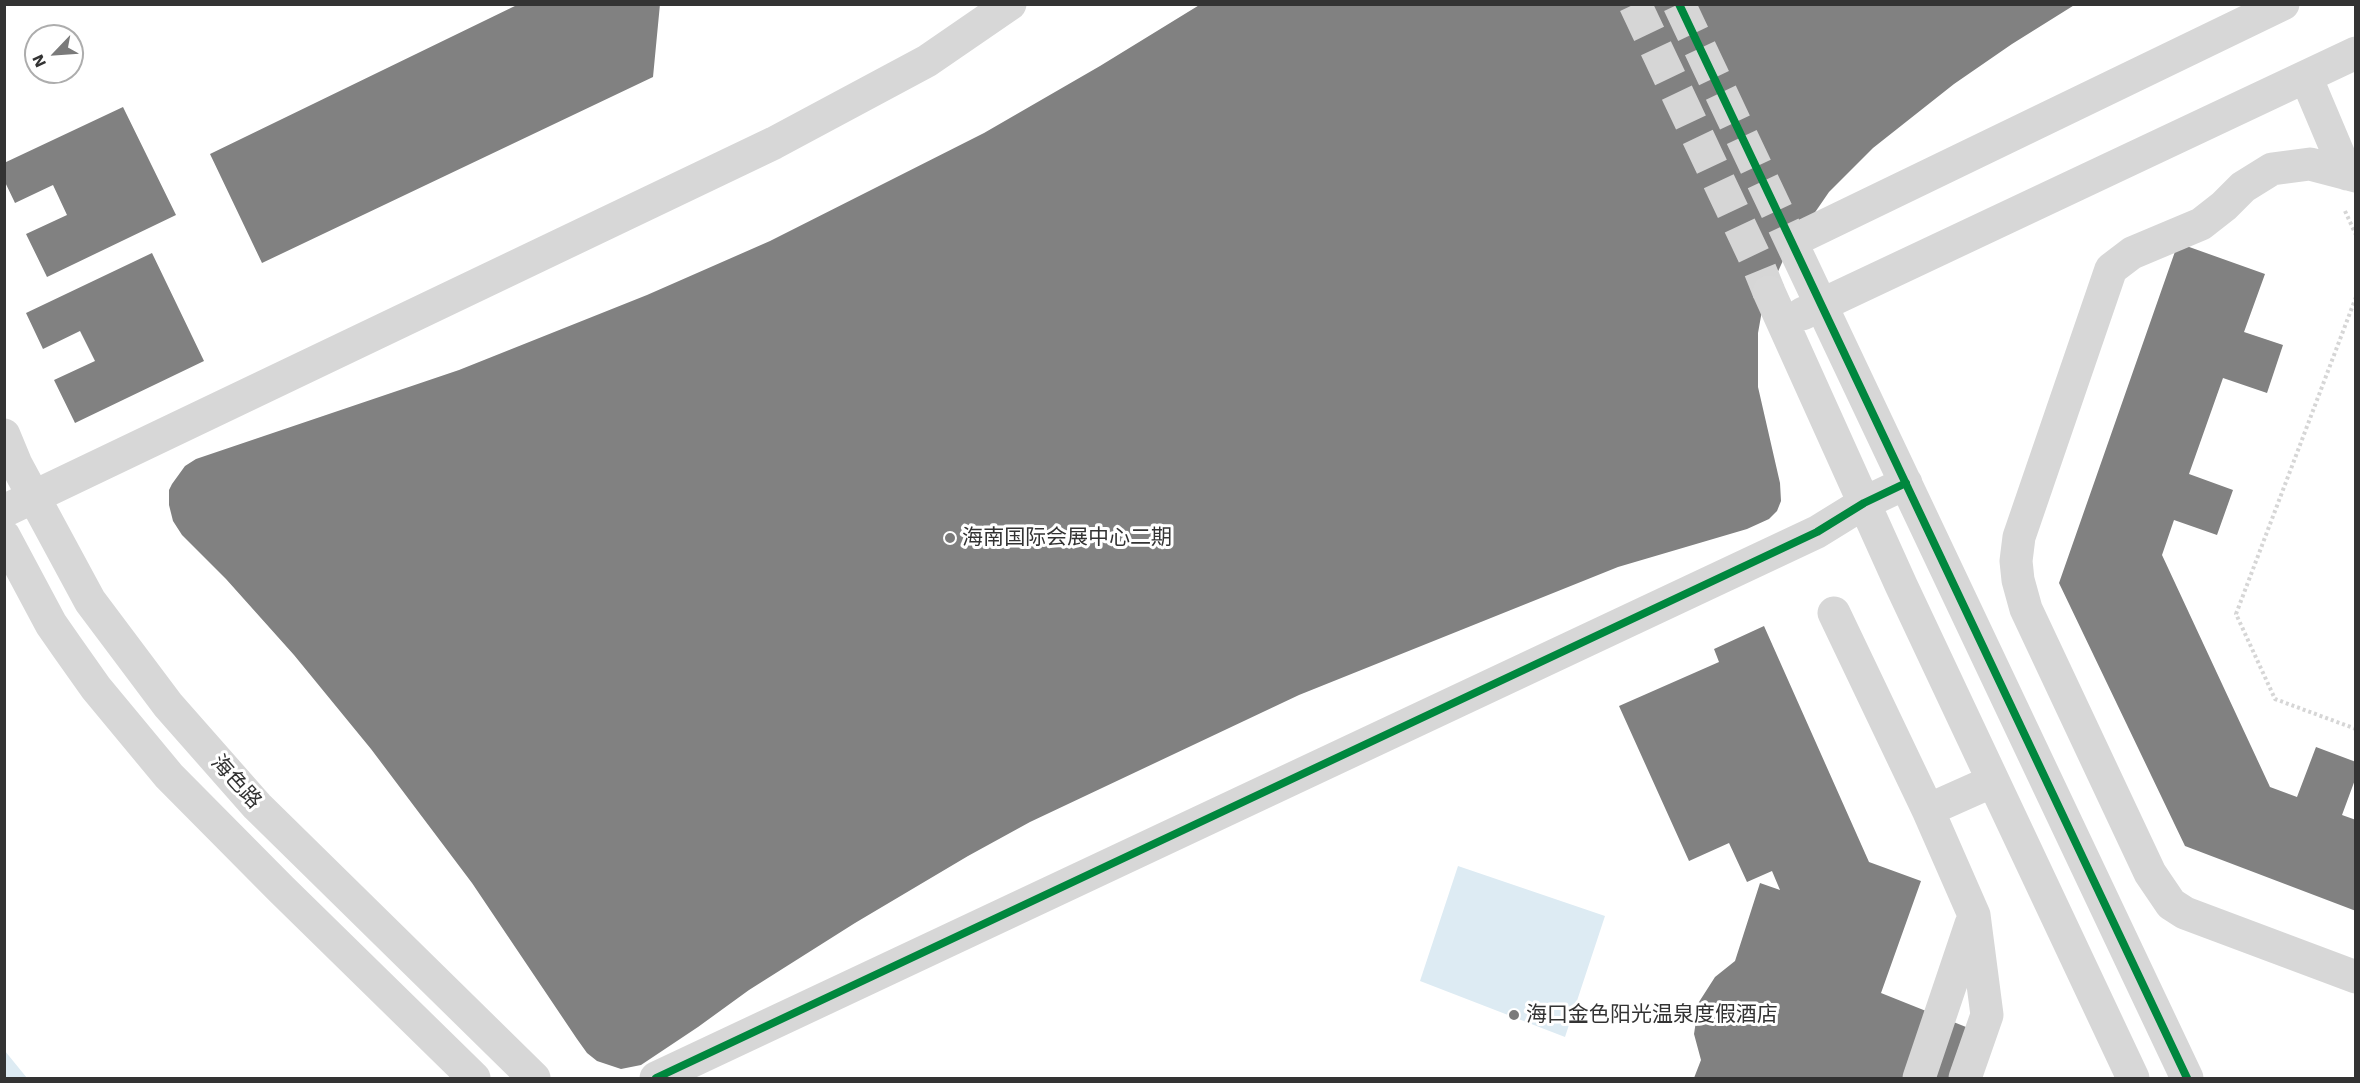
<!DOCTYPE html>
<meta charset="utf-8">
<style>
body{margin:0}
#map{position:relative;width:2360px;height:1083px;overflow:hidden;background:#fff;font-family:"Work Sans",sans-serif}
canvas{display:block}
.frame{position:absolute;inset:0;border:6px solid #333;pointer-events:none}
.north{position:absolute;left:24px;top:24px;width:60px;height:60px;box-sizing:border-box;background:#fff;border:2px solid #adadad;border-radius:50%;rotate:245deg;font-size:16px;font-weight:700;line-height:24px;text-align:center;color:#333}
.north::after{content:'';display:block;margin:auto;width:21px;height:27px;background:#7a7a7a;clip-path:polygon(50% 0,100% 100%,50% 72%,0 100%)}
</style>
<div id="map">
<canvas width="2360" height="1083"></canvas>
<div class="frame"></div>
<div class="north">N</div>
</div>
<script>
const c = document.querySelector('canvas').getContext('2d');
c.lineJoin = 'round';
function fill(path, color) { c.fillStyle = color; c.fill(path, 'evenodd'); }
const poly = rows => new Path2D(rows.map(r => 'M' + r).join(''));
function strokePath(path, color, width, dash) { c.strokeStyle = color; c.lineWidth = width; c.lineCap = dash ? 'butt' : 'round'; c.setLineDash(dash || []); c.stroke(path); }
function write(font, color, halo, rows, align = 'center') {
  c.font = font + ' "Work Sans","Noto Sans SC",sans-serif'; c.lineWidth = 6; c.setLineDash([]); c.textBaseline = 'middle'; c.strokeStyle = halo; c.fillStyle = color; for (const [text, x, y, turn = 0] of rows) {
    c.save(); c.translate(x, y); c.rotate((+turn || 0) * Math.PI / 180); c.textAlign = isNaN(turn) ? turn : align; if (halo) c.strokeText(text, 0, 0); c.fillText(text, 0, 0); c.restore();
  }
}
const water = poly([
 [1458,866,1605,916,1565,1037,1420,981],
 [5,1051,27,1078,5,1078]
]);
const building = poly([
 [519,4,660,4,653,77,262,263,210,154],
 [1201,4,2076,4,2012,44,1954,84,1873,148,1829,192,1785,256,1763,305,1758,333,1758,387,1780,483,1781,501,1777,511,1769,519,1747,529,1618,567,1299,695,1030,822,968,856,855,923,749,990,698,1027,641,1065,621,1069,597,1061,587,1053,577,1039,472,883,371,749,294,655,226,579,182,535,173,521,169,505,169,490,172,484,185,466,196,459,459,370,647,295,770,241,984,133,1100,66],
 [123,107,176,215,47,277,26,234,67,215,53,185,15,203,4,180,4,163],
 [2178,243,2265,274,2244,332,2283,345,2267,393,2223,378,2189,474,2233,490,2217,535,2174,520,2162,555,2270,787,2297,797,2316,747,2356,762,2356,777,2342,815,2356,820,2356,911,2185,846,2059,583],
 [152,253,204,361,75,423,54,380,95,361,80,331,43,349,26,313],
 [1764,626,1869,862,1921,881,1881,993,1971,1029,1952,1078,1694,1078,1701,1060,1694,1034,1699,1002,1715,977,1735,961,1760,883,1780,890,1772,871,1747,882,1729,843,1689,861,1619,706,1719,662,1714,649]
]);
const minorTunnel = poly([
 [1635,4,1756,260,1769,292],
 [1679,4,1798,256]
]);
const path = poly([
 [2345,211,2356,235],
 [2356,297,2236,614,2275,699,2356,729]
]);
const minor = poly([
 [2306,77,2347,174],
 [2356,176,2310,164,2272,169,2243,187,2224,206,2201,224,2132,253,2111,269,2019,537,2016,561,2018,580,2026,609,2150,873,2171,904,2185,913,2356,977],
 [1807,234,2283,4],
 [1798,256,2187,1078],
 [1769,292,1901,585,2133,1078],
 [1802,314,2356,53],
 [4,435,16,464,90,601,168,705,257,806,534,1078],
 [4,511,774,143,927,61,1010,4],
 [4,536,51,624,67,647,96,688,169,776,281,889,474,1078],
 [1834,613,1928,810,1974,915,1987,1015,1965,1078],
 [1928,810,1993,781],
 [656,1078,1817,532,1864,503,1906,483],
 [1919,1078,1971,924]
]);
const cycleway = poly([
 [1679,4,2187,1078],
 [656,1078,1817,532,1864,503,1906,483]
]);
const markers = [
 [950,538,6,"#7a7a7a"],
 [1514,1015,6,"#7a7a7a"]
];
const poiNames = [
 ["海南国际会展中心二期",962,538],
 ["海口金色阳光温泉度假酒店",1526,1015]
];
const streetNames = [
 ["海色路",236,782,48]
];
fill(water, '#ddebf3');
fill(building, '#818181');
strokePath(minorTunnel, '#d6d6d6', 33, [33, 16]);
strokePath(path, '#d6d6d6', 4, [3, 3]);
strokePath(minor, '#d7d7d7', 33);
strokePath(cycleway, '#00873e', 8);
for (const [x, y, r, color] of markers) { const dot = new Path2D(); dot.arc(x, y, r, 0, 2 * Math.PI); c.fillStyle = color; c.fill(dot); strokePath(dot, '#fff', 2); }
write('21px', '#333', '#fff', poiNames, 'left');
write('21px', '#333', '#fff', streetNames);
</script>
